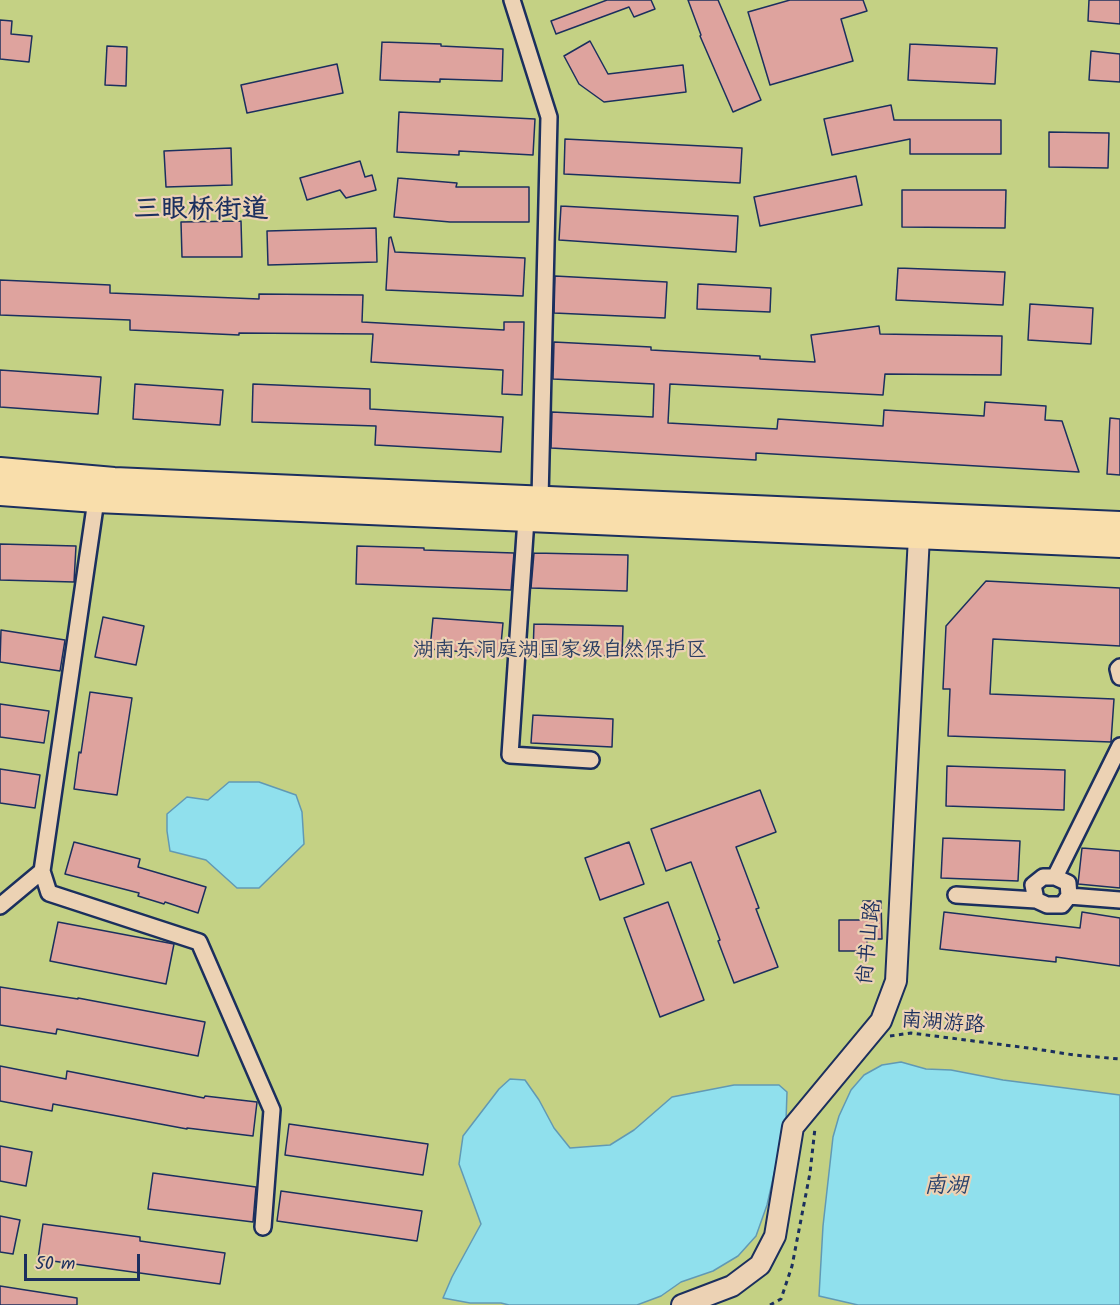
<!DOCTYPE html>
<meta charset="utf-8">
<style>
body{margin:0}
#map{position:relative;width:1120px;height:1305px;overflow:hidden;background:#ecd2b4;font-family:Kalam,sans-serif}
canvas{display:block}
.scale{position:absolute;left:24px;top:1254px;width:116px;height:27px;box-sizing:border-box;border:3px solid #1b2f5e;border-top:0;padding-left:8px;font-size:18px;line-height:21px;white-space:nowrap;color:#1b2f5e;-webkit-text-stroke:4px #ecd2b4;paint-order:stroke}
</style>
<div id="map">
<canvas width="1120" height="1305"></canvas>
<div class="scale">50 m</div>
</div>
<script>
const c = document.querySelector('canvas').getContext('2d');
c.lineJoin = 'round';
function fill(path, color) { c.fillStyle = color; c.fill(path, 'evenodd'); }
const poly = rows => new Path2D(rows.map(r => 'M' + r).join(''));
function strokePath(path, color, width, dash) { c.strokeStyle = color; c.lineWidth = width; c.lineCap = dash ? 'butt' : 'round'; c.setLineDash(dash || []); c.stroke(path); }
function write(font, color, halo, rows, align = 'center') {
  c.font = font + ' Kalam,"LXGW WenKai TC",sans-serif'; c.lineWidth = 4.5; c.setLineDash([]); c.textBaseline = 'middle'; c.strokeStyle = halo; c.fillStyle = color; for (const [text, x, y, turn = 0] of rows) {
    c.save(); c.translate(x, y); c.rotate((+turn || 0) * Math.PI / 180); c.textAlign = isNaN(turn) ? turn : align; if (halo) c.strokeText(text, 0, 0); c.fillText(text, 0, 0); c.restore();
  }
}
const green = poly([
 [0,0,1120,0,1120,1305,0,1305]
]);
const water = poly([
 [229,782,259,782,296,795,302,812,304,844,259,888,237,888,206,860,170,851,167,831,167,814,187,797,208,800,229,782],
 [901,1062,926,1069,951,1070,1003,1080,1120,1095,1120,1305,858,1305,819,1296,823,1226,833,1137,839,1116,851,1090,864,1075,882,1065,901,1062],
 [510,1079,525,1080,539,1100,554,1128,570,1148,610,1145,634,1130,672,1097,734,1085,779,1085,787,1092,786,1121,767,1205,756,1236,738,1256,713,1271,681,1282,661,1296,637,1305,509,1305,501,1303,470,1303,443,1298,452,1277,481,1224,459,1164,463,1136,499,1089,510,1079]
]);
const building = poly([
 [607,0,651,0,655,9,634,17,629,7,556,34,551,21,607,0],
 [688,0,718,0,761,100,733,112,700,36,701,35,688,0],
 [790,0,863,0,867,11,841,19,853,61,770,85,748,12,790,0],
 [1089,0,1120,0,1120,24,1088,21,1089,0],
 [0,20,12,21,11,34,32,36,29,62,0,59,0,20],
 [590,41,608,74,683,65,686,92,604,102,579,84,564,56,590,41],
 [382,42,441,44,441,46,503,49,502,81,440,79,440,82,380,80,382,42],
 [910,44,997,48,995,84,908,80,910,44],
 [107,46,127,47,126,86,105,85,107,46],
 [1091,51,1120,54,1120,82,1089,80,1091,51],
 [337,64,343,93,247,113,241,85,337,64],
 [891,105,894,120,1001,120,1001,154,910,154,910,139,832,155,824,119,891,105],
 [399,112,535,119,533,155,459,151,459,155,397,152,399,112],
 [1049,132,1109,133,1108,168,1049,167,1049,132],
 [565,139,742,148,740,183,564,174,565,139],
 [231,148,232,185,166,187,164,151,231,148],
 [360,161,365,177,372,175,376,190,346,198,340,190,307,200,300,178,360,161],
 [856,176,862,205,760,226,754,197,856,176],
 [398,178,457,183,456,187,529,187,529,222,450,222,394,217,398,178],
 [902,190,1006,190,1005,228,902,227,902,190],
 [561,206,738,216,736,252,559,240,561,206],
 [241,221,242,257,182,257,181,222,241,221],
 [376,228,377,262,268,265,267,231,376,228],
 [391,237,395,252,525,258,523,296,386,290,389,238,391,237],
 [898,268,1005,272,1003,305,896,300,898,268],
 [555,276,667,282,665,318,554,313,555,276],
 [0,280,110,285,110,293,259,299,259,294,363,295,362,322,504,330,504,322,524,322,522,395,502,394,503,370,371,362,373,334,239,333,239,335,130,330,130,320,0,315,0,280],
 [698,284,771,288,770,312,697,309,698,284],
 [1030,304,1093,308,1091,344,1028,340,1030,304],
 [879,326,880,334,1002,336,1001,375,885,374,883,395,670,384,668,423,777,429,778,419,883,426,884,410,984,416,985,402,1046,406,1045,420,1062,421,1079,472,756,453,756,460,551,448,552,412,653,417,654,384,553,379,554,342,651,347,651,350,760,356,760,359,815,362,811,335,879,326],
 [0,370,101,377,98,414,0,407,0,370],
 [135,384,223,390,220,425,133,419,135,384],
 [253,384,370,389,370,409,503,417,501,452,375,445,376,426,252,422,253,384],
 [1110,418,1120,419,1120,475,1107,474,1110,418],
 [0,544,76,546,74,582,0,580,0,544],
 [357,546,424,548,424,550,514,553,511,590,356,584,357,546],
 [534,553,628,555,627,591,531,588,534,553],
 [986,581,1120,588,1120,646,993,639,990,694,1114,699,1111,742,948,736,950,689,943,689,946,626,986,581],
 [103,617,144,626,136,665,95,657,103,617],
 [433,618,503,623,500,655,430,649,433,618],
 [534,624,623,626,622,656,533,654,534,624],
 [1,630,65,640,60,671,0,662,1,630],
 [90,692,132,698,117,795,74,789,79,752,81,753,90,692],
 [0,704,49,711,44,743,0,737,0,704],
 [533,715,613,719,612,747,531,743,533,715],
 [947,766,1065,770,1064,810,946,806,947,766],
 [0,769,40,775,35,808,0,803,0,769],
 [760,790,776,832,736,847,759,908,756,909,778,967,734,983,718,941,720,940,691,862,666,871,651,829,760,790],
 [943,838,1020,841,1018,881,941,878,943,838],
 [74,842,140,859,138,867,206,887,198,913,165,902,164,904,138,896,139,893,65,874,74,842],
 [629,842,644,884,600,900,585,858,629,842],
 [1082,848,1120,851,1120,888,1078,884,1082,848],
 [863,901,881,901,882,939,867,939,867,951,839,951,839,920,863,920,863,901],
 [668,902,704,1000,660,1017,624,918,668,902],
 [944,912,1080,928,1082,912,1120,918,1120,966,1056,957,1056,962,940,949,944,912],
 [58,922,174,944,166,984,50,961,58,922],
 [0,987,78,999,78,998,205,1022,198,1056,57,1029,56,1034,0,1025,0,987],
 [0,1066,66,1079,67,1071,204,1098,205,1096,257,1102,253,1136,187,1128,187,1129,53,1104,52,1111,0,1101,0,1066],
 [289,1124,428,1144,423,1175,285,1155,289,1124],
 [0,1146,32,1152,26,1186,0,1181,0,1146],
 [153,1173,256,1187,253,1222,148,1209,153,1173],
 [281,1191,422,1211,417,1241,277,1221,281,1191],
 [0,1216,20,1220,13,1254,0,1252,0,1216],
 [43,1224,140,1237,140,1241,225,1253,220,1284,38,1259,43,1224],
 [0,1286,77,1298,77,1305,0,1305,0,1286]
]);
const path = poly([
 [890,1036,911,1033,1036,1049,1074,1055,1120,1059],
 [770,1305,781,1299,792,1266,810,1173,815,1128]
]);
const minor = poly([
 [512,0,549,117,540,499],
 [526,519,510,755,591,760],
 [1120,667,1118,669,1120,677],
 [42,871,49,893,199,942,272,1110,263,1227],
 [1055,877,1120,746],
 [956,895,1036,900,1033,885,1043,877,1055,877,1068,883,1069,896,1062,905,1047,905,1036,900],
 [1069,896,1120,900],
 [0,906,42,871,96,500]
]);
const tertiary = poly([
 [682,1305,732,1286,760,1265,775,1236,793,1127,881,1021,896,981,919,536]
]);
const primary = poly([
 [0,470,114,480,1120,524],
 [0,493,96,500,1120,545]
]);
const parkNames = [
 ["湖南东洞庭湖国家级自然保护区",560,652]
];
const streetNames = [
 ["尚书山路",871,943,-84],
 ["南湖游路",943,1025,4]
];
const waterNames = [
 ["南湖",946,1188]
];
const districtNames = [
 ["三眼桥街道",201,212]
];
fill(green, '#c4d184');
fill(water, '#90e0ed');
strokePath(water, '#6199b4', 1.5);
fill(building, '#dea39e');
strokePath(building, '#1b2f5e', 1.5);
strokePath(minor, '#1b2f5e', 20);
strokePath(tertiary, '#1b2f5e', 24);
strokePath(primary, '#1b2f5e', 28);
strokePath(path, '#1b2f5e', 3, [4.5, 4.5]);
strokePath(minor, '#ecd2b4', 15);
strokePath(tertiary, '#ecd2b4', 20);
strokePath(primary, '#f9deab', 24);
write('21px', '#2c3f62', '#ecd2b4', parkNames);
write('21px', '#1b2f5e', '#ecd2b4', streetNames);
write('italic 22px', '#27416c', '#ecd2b4', waterNames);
write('bold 27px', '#1b2f5e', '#ecd2b4', districtNames);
</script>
